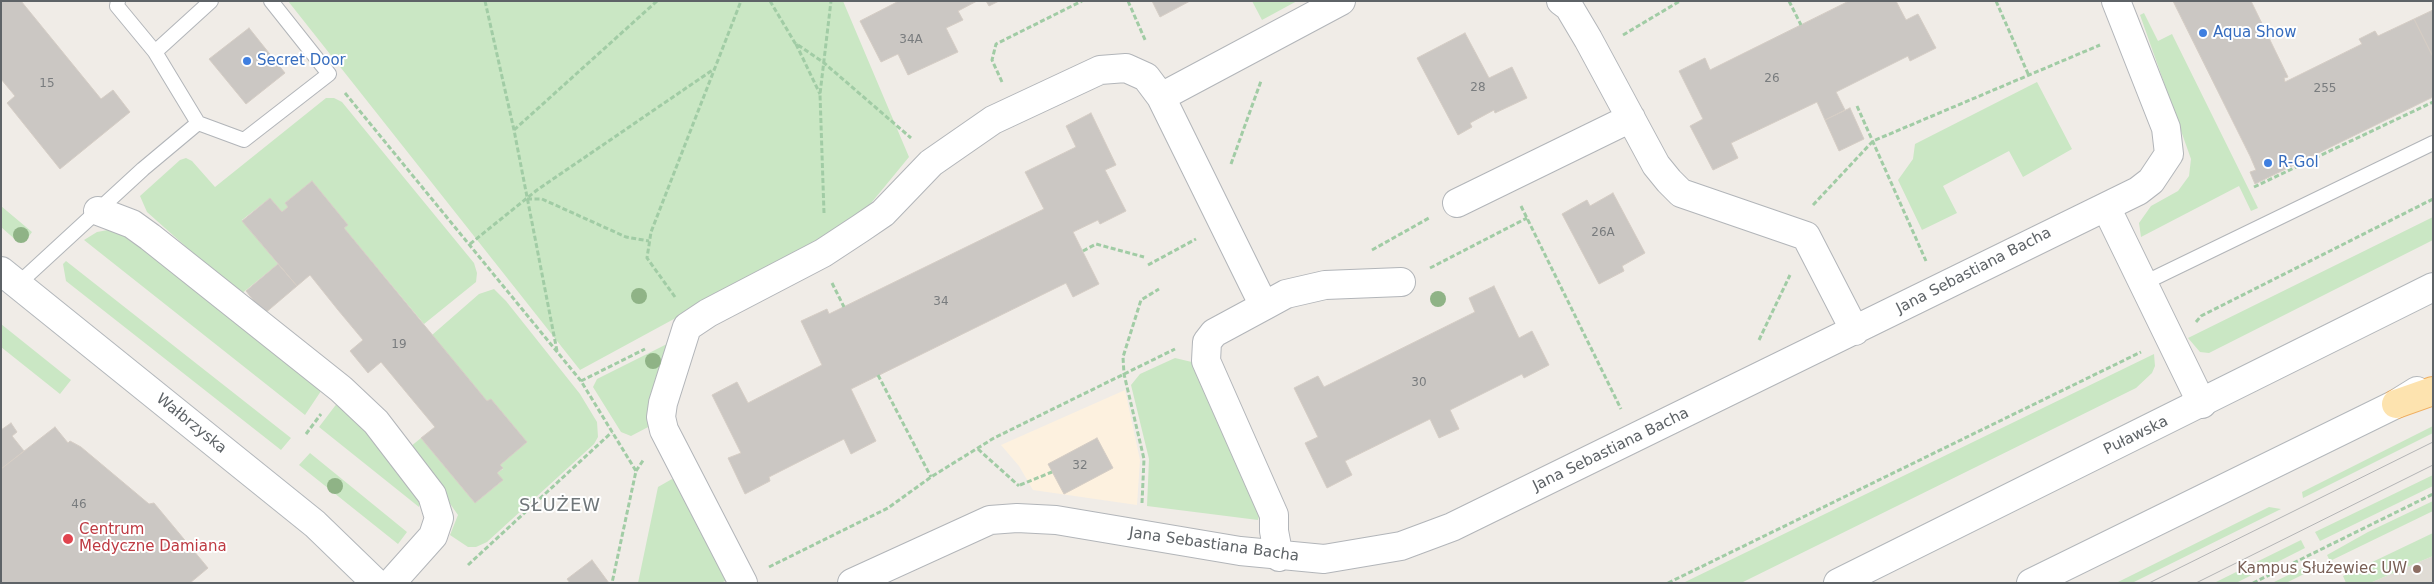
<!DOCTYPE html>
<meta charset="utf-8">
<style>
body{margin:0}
#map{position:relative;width:2434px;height:584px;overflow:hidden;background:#f0ece7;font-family:"DejaVu Sans",sans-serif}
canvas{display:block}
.frame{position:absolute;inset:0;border:2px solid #5e6367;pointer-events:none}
</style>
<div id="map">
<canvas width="2434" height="584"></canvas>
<div class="frame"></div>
</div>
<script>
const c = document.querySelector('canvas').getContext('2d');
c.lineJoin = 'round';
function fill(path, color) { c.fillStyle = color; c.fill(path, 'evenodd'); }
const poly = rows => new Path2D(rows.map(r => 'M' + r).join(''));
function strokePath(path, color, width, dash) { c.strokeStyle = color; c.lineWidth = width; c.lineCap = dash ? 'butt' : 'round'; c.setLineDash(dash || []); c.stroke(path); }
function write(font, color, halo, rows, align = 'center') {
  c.font = font + ' "DejaVu Sans",sans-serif'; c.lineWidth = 4; c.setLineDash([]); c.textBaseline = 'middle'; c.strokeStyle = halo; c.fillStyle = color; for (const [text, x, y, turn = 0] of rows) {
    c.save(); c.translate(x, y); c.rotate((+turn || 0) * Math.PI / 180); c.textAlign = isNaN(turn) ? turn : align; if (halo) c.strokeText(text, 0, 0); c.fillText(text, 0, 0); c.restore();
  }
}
const commercial = poly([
 [1125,390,1140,460,1137,505,1033,490,1019,466,1001,445]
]);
const education = poly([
 [2433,556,2433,583,2370,583]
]);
const green = poly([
 [288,1,843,1,909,157,858,219,580,370],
 [1252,1,1297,1,1262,20],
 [2144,13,2158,41,2172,34,2258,208,2251,211,2239,186,2141,237,2139,223,2151,206,2178,191,2189,176,2191,159,2140,15],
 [2037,82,2072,149,2023,177,2009,151,1943,186,1957,213,1922,230,1898,180,1913,159,1915,144],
 [326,98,334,98,342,102,474,263,477,273,476,282,424,324,344,228,348,225,312,181,285,203,288,207,282,212,270,198,242,220,278,264,240,295,147,212,140,196,180,160,186,158,192,161,215,187],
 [1,206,32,232,27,239,18,242,1,227],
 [2433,217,2433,240,2209,353,2200,352,2188,338],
 [108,230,124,232,325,385,305,415,84,240,97,232],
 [66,261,291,438,281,450,66,281,63,264],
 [494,289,506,301,580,394,597,422,598,437,594,444,487,542,476,547,468,547,450,535,458,515,410,447,421,438,475,503,502,481,497,473,503,469,500,465,527,442,491,399,487,401,432,335,479,294],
 [1,324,71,380,60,394,1,347],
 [669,343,652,425,631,436,621,432,593,387,597,379],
 [2154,354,2155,366,2152,373,2136,388,1741,583,1683,583],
 [1175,358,1196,363,1261,510,1258,520,1147,506,1149,459,1131,385,1140,374],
 [338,402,364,425,416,490,420,503,419,507,319,427],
 [2433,426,2433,433,2303,498,2302,492],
 [310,453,407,532,398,544,299,465],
 [2433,475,2433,486,2320,541,2315,532],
 [672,479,679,482,731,578,721,583,638,583,658,487],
 [2433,501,2433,511,2330,561,2327,555,2368,532],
 [2269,507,2281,509,2132,583,2116,583],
 [2433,533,2433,556,2370,583,2346,583,2343,576],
 [2301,540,2305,548,2236,583,2214,583],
 [2311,564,2314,569,2286,583,2272,583]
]);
const building = poly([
 [1,1,21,1,101,99,113,90,130,112,60,169,7,103,15,96,1,79,1,1],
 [899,1,977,1,958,11,963,20,946,28,958,52,908,75,898,54,881,62,860,21,899,1],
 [986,1,999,1,989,6,986,1],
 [1152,1,1190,1,1160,17,1152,1],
 [1849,1,1896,1,1906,20,1918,14,1936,48,1910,61,1908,56,1836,92,1845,110,1825,120,1817,102,1731,143,1738,158,1713,170,1690,126,1703,119,1679,71,1705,58,1710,70,1849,1],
 [2173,1,2251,1,2288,77,2284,78,2285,82,2362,44,2359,39,2375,31,2378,36,2414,19,2433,57,2433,97,2255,184,2250,172,2256,170,2250,156,2173,1],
 [2433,10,2433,57,2414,19,2433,10],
 [249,28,285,73,246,104,209,59,249,28],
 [1465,33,1489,78,1512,67,1527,98,1495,113,1494,110,1470,123,1472,127,1458,135,1417,58,1465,33],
 [1850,108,1864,139,1839,151,1825,120,1850,108],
 [1091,113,1116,165,1105,170,1126,211,1100,224,1098,220,1073,232,1099,284,1073,297,1066,283,851,389,876,441,851,454,844,439,769,477,770,481,745,494,728,458,741,453,712,395,737,382,748,403,822,365,801,321,827,309,829,314,1044,209,1025,172,1076,147,1066,126,1091,113],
 [312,181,348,225,344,228,487,401,491,399,527,442,500,465,503,468,497,473,503,480,475,503,421,438,435,427,381,362,368,373,350,351,363,340,338,310,310,275,297,286,242,221,270,198,282,212,288,207,285,203,312,181],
 [1613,193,1645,253,1622,266,1624,271,1599,284,1562,214,1587,200,1590,206,1613,193],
 [278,264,297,286,264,314,246,291,278,264],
 [1494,286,1519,338,1532,331,1549,365,1524,378,1522,374,1450,410,1459,429,1439,438,1430,419,1345,461,1352,475,1327,488,1305,443,1318,437,1294,388,1318,376,1324,387,1475,312,1469,298,1494,286],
 [11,423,17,432,12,436,24,451,1,469,1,430,11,423],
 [55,427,68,443,70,441,81,447,149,504,154,503,208,568,190,583,1,583,1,469,55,427],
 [1097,438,1113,468,1064,494,1048,464,1097,438],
 [592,560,609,583,570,583,567,579,592,560]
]);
const path = poly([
 [485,1,514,130,557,351],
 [770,1,795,43,823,62,911,138],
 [1128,1,1146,42],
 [1789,1,1801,25],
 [1996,1,2029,76],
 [1623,35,1680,1],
 [796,44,820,94],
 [1002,82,992,60,996,44,1082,1],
 [345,93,581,381,636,471,612,583],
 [1857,106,1926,261],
 [514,130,657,1],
 [1231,164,1261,81],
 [2254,187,2433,102],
 [527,199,542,199,626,237,649,241],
 [1813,205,1873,141,2100,45],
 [1521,206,1621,409],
 [824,213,820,94,831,1],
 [470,244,537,190,714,69],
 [1372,250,1429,218],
 [1083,251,1096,244,1144,257],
 [1148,265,1196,239],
 [1430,268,1527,218],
 [832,283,844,307],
 [675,297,647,258,651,232,741,1],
 [2196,322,2201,316,2433,199],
 [1759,340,1790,275],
 [878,375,931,477],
 [581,381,645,349],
 [306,434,321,414],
 [978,449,1019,486],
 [636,471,644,459],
 [1020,485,1052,472],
 [1142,503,1144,459,1124,374,1123,357,1141,300,1159,289],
 [468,565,612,432],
 [769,567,888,508,931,477,994,438,1175,349],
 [1668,583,2141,352],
 [2253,583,2433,494]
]);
const lane = poly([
 [118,1,117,6,155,52],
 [211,1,155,52,198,123,244,140,329,74,271,1],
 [18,284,143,169,198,123],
 [2142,284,2433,143]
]);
const street = poly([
 [1561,1,1569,7,1588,39,1656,165,1669,181,1681,193,1806,236,1855,331],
 [1161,97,1341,1],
 [1457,203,1631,118],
 [2106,207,2202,404],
 [98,211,132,224,150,237,341,389,376,422,432,495,439,518,433,536,391,583],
 [1264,306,1286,294,1325,285,1401,282],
 [743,583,664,430,661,417,663,403,687,327,708,313,823,253,861,228,883,213,931,163,993,120,1100,70,1126,68,1146,77,1161,97,1264,306,1214,333,1207,342,1206,361,1274,515,1274,531,1279,557],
 [852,583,990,520,1017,518,1056,520,1240,551,1324,559,1401,546,1452,527,2138,191,2151,181,2169,154,2166,128,2116,1]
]);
const secondary = poly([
 [1,271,315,524,376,583],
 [1838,583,2433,287],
 [2031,583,2396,404,2417,391]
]);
const primary = poly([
 [2396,404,2433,391]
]);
const tram = poly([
 [2149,583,2433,442],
 [2196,583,2433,465]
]);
const trees = [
 [21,235],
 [639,296],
 [1438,299],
 [653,361],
 [335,486]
];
const markers = [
 [2203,33,5,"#3f7fe0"],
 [247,61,5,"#3f7fe0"],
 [2268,163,5,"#3f7fe0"],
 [68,539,6,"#e0444e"],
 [2417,569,5,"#8d6e63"]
];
const numberNames = [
 ["34A",911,40],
 ["26",1772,79],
 ["15",47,84],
 ["28",1478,88],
 ["255",2325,89],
 ["26A",1603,233],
 ["34",941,302],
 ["19",399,345],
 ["30",1419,383],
 ["32",1080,466],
 ["46",79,505]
];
const shopNames = [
 ["Aqua Show",2213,33],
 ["Secret Door",257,61],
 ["R-Gol",2278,163]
];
const streetNames = [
 ["Jana Sebastiana Bacha",1974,271,-27],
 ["Wałbrzyska",191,424,39],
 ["Puławska",2136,436,-26],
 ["Jana Sebastiana Bacha",1611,450,-26],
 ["Jana Sebastiana Bacha",1214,545,8]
];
const healthNames = [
 ["Centrum",79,530],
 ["Medyczne Damiana",79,547]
];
const educationNames = [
 ["Kampus Służewiec UW",2407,569]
];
const quarterNames = [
 ["SŁUŻEW",560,506]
];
fill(commercial, '#fdf1df');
fill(education, '#e0dcd5');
fill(green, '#cae7c4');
fill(building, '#cbc7c3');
strokePath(building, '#d5cdc5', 1);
strokePath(lane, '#b2b5b9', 16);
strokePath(street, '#b2b5b9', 30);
strokePath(secondary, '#b3b7bb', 30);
strokePath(primary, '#efaf61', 30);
strokePath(path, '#a1cca5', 3, [5, 2.5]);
strokePath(lane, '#fff', 14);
strokePath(street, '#fff', 28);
strokePath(secondary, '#fff', 28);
strokePath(primary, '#fde3af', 28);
strokePath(tram, '#b3b4b5', 1);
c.fillStyle = '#8fb386';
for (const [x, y] of trees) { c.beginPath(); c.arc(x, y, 8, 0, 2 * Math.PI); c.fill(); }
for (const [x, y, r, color] of markers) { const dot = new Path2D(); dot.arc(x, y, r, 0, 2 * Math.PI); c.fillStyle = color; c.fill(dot); strokePath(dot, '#fff', 2); }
write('12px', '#797c7e', null, numberNames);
write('15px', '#366cbe', '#fff', shopNames, 'left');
write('15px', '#5e6367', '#fff', streetNames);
write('15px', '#be3a42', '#fff', healthNames, 'left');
write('15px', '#785e54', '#fff', educationNames, 'right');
c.letterSpacing = '1px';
write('18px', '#6f7679', '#fff', quarterNames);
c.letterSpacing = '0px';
</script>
